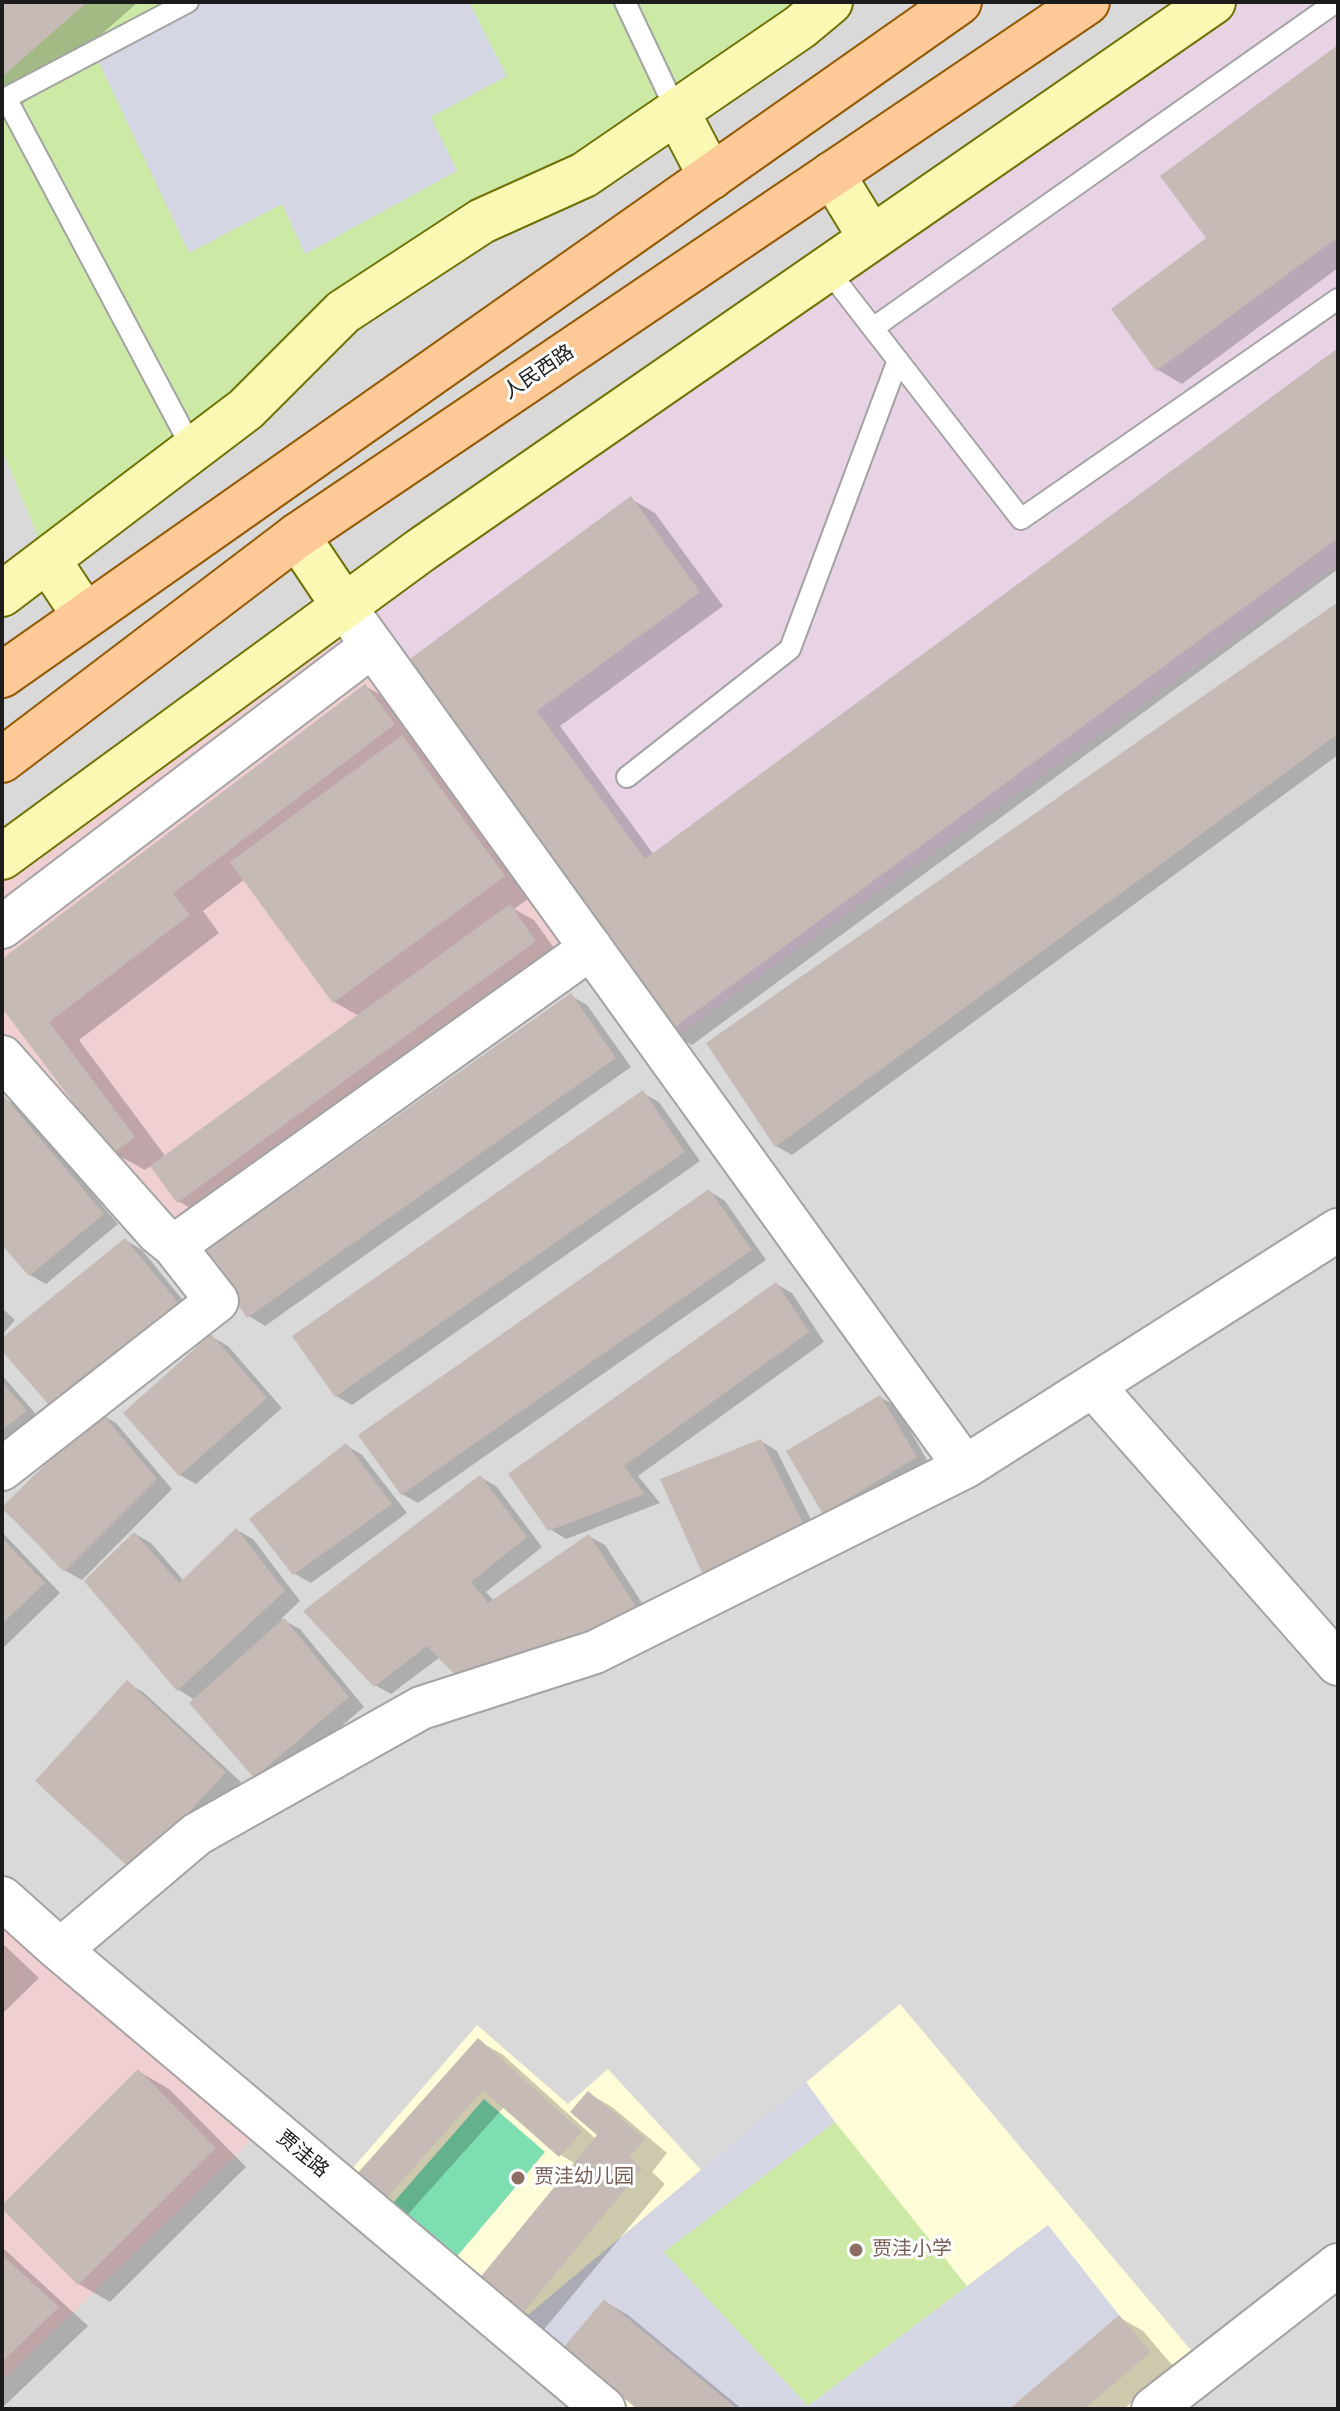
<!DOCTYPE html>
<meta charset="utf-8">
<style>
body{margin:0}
#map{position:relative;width:1340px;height:2411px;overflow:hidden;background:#ede8e1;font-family:"Roboto Condensed",sans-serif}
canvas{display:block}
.frame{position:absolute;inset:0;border:4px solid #1c1c1c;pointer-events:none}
</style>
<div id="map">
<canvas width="1340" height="2411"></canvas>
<div class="frame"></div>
</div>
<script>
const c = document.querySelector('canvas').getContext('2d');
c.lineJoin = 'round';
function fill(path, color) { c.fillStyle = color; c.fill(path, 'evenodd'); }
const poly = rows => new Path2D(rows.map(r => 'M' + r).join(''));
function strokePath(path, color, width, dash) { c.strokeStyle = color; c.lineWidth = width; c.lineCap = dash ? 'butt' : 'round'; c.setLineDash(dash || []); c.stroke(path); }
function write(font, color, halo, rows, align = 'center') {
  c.font = font + ' "Roboto Condensed","Noto Sans SC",sans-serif'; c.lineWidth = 6; c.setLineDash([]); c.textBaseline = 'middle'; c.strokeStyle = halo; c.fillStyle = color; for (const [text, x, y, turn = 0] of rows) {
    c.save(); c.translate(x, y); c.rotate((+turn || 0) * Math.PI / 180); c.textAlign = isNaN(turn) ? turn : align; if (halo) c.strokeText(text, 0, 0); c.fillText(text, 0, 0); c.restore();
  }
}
const residential = poly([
 [2,2,1338,2,1338,2409,2,2409]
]);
const commercial = poly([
 [344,606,583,937,158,1233,2,1057,2,857],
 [2,1898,267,2125,2,2381]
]);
const industrial = poly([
 [1213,2,1338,2,1338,565,662,1046,344,606]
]);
const education = poly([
 [900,2004,1205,2367,1153,2409,604,2409,338,2185,477,2025,568,2104,608,2069,701,2170]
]);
const grass = poly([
 [2,2,830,2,482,221,48,560,2,450],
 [835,2122,967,2286,808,2406,663,2252]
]);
const pitch = poly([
 [484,2099,545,2152,443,2273,379,2219]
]);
const plaza = poly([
 [188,2,469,2,507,76,431,117,457,171,305,254,282,204,189,253,94,52],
 [806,2082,835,2122,664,2252,808,2406,1048,2225,1119,2315,1009,2409,737,2409,604,2299,563,2348,510,2330]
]);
const shadow = poly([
 [2,2,138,2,2,122],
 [1338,47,1338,268,1182,384,1158,370,1114,309,1209,239],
 [1338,351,1338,569,692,1045,668,1031,402,667,631,499,655,513,723,606,560,726,654,855],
 [1338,604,1338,755,792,1155,776,1146],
 [365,686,396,704,425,742,418,747,433,756,535,894,514,909,534,920,559,955,202,1215,178,1201,152,1165,145,1170,114,1153,2,1004,2,961],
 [245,879,334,1002,359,1016,166,1157,79,1040,219,933,203,911],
 [571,996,587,1005,631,1067,265,1326,249,1316],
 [643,1093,659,1102,700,1161,352,1405,336,1396],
 [4,1098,20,1108,118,1224,46,1284,30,1275,2,1242],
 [709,1191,725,1201,766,1260,418,1503,402,1494],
 [125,1240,142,1250,194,1314,65,1411,49,1402,2,1348,2,1340],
 [776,1284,792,1293,824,1342,638,1476,660,1503,566,1539,550,1529],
 [2,1308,15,1320,2,1335],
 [212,1337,228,1346,282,1408,196,1484,180,1475],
 [2,1375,42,1421,2,1451],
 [880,1397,896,1406,931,1467,841,1521,825,1512],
 [100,1414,116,1423,172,1489,82,1580,66,1571,3,1509],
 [761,1441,777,1451,820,1538,705,1574],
 [346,1445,362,1455,407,1513,311,1583,295,1574,252,1519],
 [480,1477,496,1486,542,1547,486,1592,494,1601,589,1536,605,1545,656,1625,440,1657,391,1694,375,1685],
 [237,1530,253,1539,300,1601,281,1619,300,1629,364,1707,271,1786,255,1777,195,1700,179,1690,87,1581,135,1534,151,1543,184,1581],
 [2,1532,60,1593,2,1649],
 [127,1683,143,1692,241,1782,151,1880],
 [2,1943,39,1978,2,2014],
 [478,2041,502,2054,596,2139,600,2135,588,2093,612,2107,667,2153,652,2172,665,2184,541,2333,518,2319,576,2164,561,2155,505,2106,401,2222,377,2208],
 [138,2071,169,2089,246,2167,110,2302,79,2284],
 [2,2247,88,2326,2,2408],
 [604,2301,628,2315,742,2409,640,2409],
 [1119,2317,1143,2331,1173,2366,1124,2409,1012,2409]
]);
const building = poly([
 [2,2,87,2,2,77],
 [1338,45,1338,237,1156,371,1111,309,1206,238,1160,176],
 [1338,348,1338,538,667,1033,399,667,631,496,700,592,537,711,645,859],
 [1338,602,1338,734,775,1147,706,1043],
 [365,684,395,724,173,893,190,915,49,1022,135,1137,112,1154,2,1008,2,959],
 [402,735,505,876,333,1003,230,862],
 [510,904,536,941,177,1203,150,1166],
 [571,993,616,1058,247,1318,203,1253],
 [643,1090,685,1152,335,1397,292,1336],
 [4,1096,104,1214,29,1276,2,1245],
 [709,1189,752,1250,401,1495,358,1435],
 [125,1238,179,1304,48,1404,2,1351,2,1338],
 [776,1282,809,1332,624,1466,645,1494,548,1531,508,1474],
 [211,1334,267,1398,179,1476,123,1413],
 [2,1382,27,1411,2,1430],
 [880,1395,917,1457,823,1514,786,1451],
 [100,1411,157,1479,64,1572,2,1507],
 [761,1439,806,1529,703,1575,660,1479],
 [346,1443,392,1504,293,1575,249,1519],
 [480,1475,527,1537,471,1582,488,1603,589,1534,642,1616,461,1681,427,1646,374,1687,303,1611],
 [236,1528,285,1591,177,1691,84,1581,134,1532,179,1583],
 [2,1538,45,1583,2,1624],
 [284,1618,349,1697,254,1778,189,1703],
 [127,1680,226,1772,134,1872,35,1781],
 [478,2038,582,2132,559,2157,483,2090,376,2210,348,2184],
 [138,2069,216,2148,78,2285,2,2209,2,2205],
 [588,2091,645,2139,629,2157,642,2169,516,2321,474,2285,597,2135,570,2112],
 [2,2255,59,2307,2,2362],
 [604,2299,737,2409,637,2409,563,2348],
 [1119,2315,1151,2352,1084,2409,1009,2409]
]);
const lane = poly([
 [188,2,6,98,193,450],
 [625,2,677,112],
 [827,269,1021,519,1338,299],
 [873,328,1336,2],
 [627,777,790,649,898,360]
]);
const street = poly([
 [2,927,372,646],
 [2,1057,158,1233,174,1246],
 [1093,1386,1338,1664],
 [965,1467,1338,1230],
 [2,1469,217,1301,174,1246,591,948],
 [2,1898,60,1950,604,2409],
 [60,1950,197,1834,421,1708,595,1652,965,1467,344,606],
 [1153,2409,1338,2265]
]);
const secondary = poly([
 [677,112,711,177],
 [832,174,871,238],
 [297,536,344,606],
 [48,560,85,616],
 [2,594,246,409,343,312,482,221,584,175,800,27,830,2],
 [2,857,421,550,1213,2]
]);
const primary = poly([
 [2,675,959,2],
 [2,760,297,536,1087,2]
]);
const markers = [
 [518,2178,8,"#8d6e63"],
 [856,2250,8,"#8d6e63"]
];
const streetNames = [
 ["人民西路",539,373,-34],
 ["贾洼路",302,2155,40]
];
const educationNames = [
 ["贾洼幼儿园",534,2178],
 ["贾洼小学",872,2250]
];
fill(residential, '#dad9d9');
fill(commercial, '#efcfd1');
fill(industrial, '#e7d3e4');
fill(education, '#fffcd8');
fill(grass, '#cce9a6');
fill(pitch, '#7ddeb2');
fill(plaza, '#d5d6e3');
fill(shadow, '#0003');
fill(building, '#c5bab5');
strokePath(lane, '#a3a3a3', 24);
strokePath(street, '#a3a3a3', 46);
strokePath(secondary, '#6e7204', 48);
strokePath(primary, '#935800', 48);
strokePath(lane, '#fff', 20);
strokePath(street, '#fff', 42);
strokePath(secondary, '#faf8b3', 44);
strokePath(primary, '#fcc997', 44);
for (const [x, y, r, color] of markers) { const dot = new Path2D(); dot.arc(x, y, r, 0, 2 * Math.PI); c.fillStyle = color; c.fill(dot); strokePath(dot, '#fff', 3); }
write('20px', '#1c1c1c', '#fff', streetNames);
write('20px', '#785e54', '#fff', educationNames, 'left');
</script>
